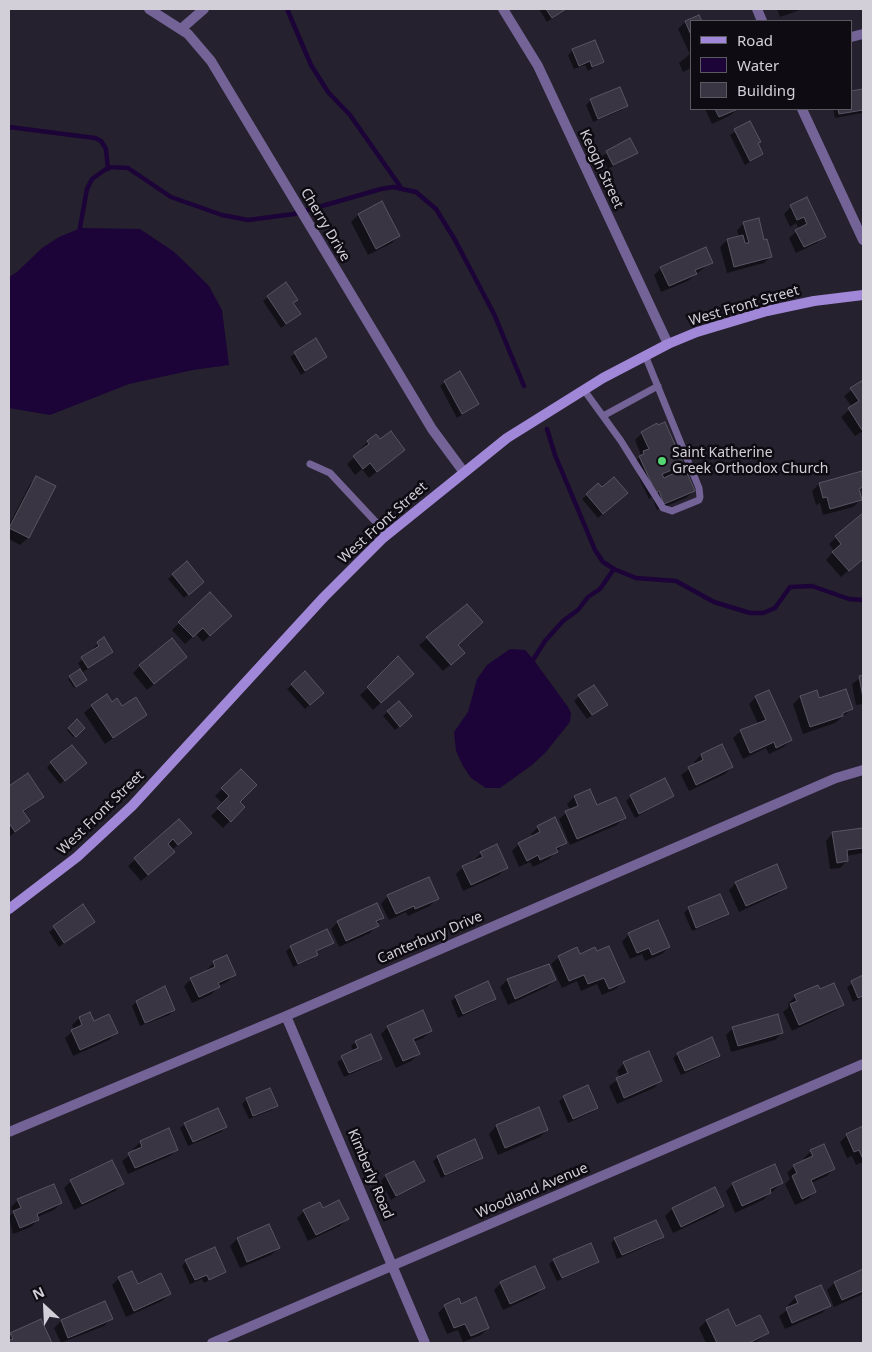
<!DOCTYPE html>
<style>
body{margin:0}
#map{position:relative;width:872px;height:1352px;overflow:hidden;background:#25212e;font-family:"Noto Sans",sans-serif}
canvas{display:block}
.frame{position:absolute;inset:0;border:10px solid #d2cfd8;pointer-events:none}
.legend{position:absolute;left:690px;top:20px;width:162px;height:90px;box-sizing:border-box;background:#0e0c12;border:1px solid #5c5a61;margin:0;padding:6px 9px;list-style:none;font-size:15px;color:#d2cfd8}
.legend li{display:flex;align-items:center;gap:10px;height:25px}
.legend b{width:25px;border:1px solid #5c5a61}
.north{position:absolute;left:20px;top:1282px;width:50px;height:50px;-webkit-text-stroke:4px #0e0c12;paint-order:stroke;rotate:335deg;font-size:14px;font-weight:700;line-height:20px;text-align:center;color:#d2cfd8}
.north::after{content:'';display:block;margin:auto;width:18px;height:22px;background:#d2cfd8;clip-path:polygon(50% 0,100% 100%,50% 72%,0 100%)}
</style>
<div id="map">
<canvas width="872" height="1352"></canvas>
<div class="frame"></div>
<ul class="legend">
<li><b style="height:6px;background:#a187d8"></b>Road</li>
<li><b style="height:14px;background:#1c0438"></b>Water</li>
<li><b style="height:14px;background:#393542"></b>Building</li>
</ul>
<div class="north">N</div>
</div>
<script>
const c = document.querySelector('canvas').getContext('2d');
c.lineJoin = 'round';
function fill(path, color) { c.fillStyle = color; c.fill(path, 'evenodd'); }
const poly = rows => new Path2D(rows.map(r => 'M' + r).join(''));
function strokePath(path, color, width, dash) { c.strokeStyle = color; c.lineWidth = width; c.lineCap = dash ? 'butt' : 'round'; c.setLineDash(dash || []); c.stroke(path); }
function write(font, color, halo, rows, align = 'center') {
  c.font = font + ' "Noto Sans",sans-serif'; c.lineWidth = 5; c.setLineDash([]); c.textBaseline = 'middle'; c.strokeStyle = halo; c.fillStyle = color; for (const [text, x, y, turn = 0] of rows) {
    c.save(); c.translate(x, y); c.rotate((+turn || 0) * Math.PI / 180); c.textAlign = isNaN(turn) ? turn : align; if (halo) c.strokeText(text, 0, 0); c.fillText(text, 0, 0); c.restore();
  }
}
const water = poly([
 [81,228,140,229,173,251,194,271,209,286,222,310,229,365,193,370,129,384,50,415,9,408,9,277,17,272,42,248,59,237],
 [510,649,525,650,533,659,568,707,571,713,570,722,545,753,532,765,500,788,486,788,471,778,463,766,456,751,454,732,468,712,477,679,487,665]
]);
const shadow = poly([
 [539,9,565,9,547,22],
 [777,9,803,9,780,17],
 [698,16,700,21,691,21,691,68,683,72,679,63,690,54,678,29,685,22],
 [573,50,603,62,588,71,585,65,574,69,568,55],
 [863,90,863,113,835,118,833,109,851,109,851,92],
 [591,100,627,106,622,110,593,122,586,105],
 [705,109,737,109,731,115,712,124],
 [750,123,762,154,745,165,730,135],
 [630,140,636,152,608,169,602,156],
 [806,199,824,236,817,243,796,253,789,238,799,229,796,223,790,227,784,214,791,207],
 [382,203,399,235,392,243,368,255,351,222,358,215],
 [744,223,763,241,771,256,764,263,727,273,720,247,727,240,739,237,737,230],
 [711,262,688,281,661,292,654,275,661,268],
 [286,284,296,300,292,304,294,318,281,328,263,301],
 [315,340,326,357,301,375,290,357],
 [863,381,863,431,855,436,841,417,852,407,844,396],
 [445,382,478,404,457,418,440,386],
 [642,433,682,464,671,476,694,491,686,498,657,510,652,497,649,499,633,465,641,455,635,440],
 [368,441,380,441,404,450,369,478,362,469,355,475,347,464,362,451,361,449],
 [861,472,863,488,859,492,861,500,853,507,823,515,820,503,816,505,812,491,819,484],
 [37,477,54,486,28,538,20,545,9,539,9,525,30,484],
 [587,495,622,497,598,518,582,499],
 [863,514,863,558,841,577,826,560,834,551,829,544],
 [187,563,198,586,184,598,168,579],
 [467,606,456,645,456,660,443,671,419,645],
 [179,623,223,623,203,642,196,634,185,644,172,630],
 [104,639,112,652,83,672,78,663,95,651,93,648],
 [178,664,147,690,133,673,140,666],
 [79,671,83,682,74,688,68,679],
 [863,676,863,704,856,705,852,684],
 [405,681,373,710,360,695,372,684],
 [292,685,318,697,305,709,287,689],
 [579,696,606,705,587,719,574,701],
 [756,697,791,740,784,747,769,754,766,748,743,759,733,738,741,731,759,726,749,704],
 [800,697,819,699,852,709,835,723,803,734,793,704],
 [399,702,406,721,395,730,383,716],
 [112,703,146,715,105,744,84,713,92,706],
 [77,721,83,728,73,737,67,730],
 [701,755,732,767,725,774,689,791,681,775,695,765,694,762],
 [51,763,80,768,60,784,47,768],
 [241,771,238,802,243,807,223,828,211,816,223,804,215,796],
 [28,775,43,797,23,813,28,821,9,837,9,788],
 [589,791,596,807,624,817,617,825,570,845,559,819,570,810,567,804,574,797],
 [631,796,673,796,635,818,626,801],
 [179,820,183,840,172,850,166,859,141,881,128,866],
 [538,827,566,842,549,859,533,867,530,862,519,867,512,851,519,844,532,837,531,834],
 [863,829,863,853,846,856,847,861,840,868,830,869,826,841,833,833],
 [481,853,506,868,499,875,463,891,456,874,463,867,475,862,474,860],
 [736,883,786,887,778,894,739,912,729,890],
 [388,896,437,898,430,906,408,916,406,912,389,920,381,904],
 [83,906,93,922,59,947,49,932],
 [689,908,727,914,723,918,692,931,684,913],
 [382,918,370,933,339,947,331,929,338,922],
 [629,934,669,947,662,954,645,961,642,954,630,959,622,942],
 [332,942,316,952,316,954,312,959,293,967,286,951,291,947],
 [579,955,623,982,616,989,602,995,597,984,581,991,577,981,562,988,551,964,559,957],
 [214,962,234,975,227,982,218,986,212,994,192,1003,184,986,191,979,207,972,207,970],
 [548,966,555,980,547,987,508,1005,500,987,507,980],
 [863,977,863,997,853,1002,847,987],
 [820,991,842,1004,835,1011,792,1031,783,1012,789,1007,788,1004,795,997],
 [456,997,495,999,490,1003,458,1018,451,1001],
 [136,1002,174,1010,169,1015,140,1026,132,1006],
 [79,1018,116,1033,109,1040,73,1056,65,1038,74,1030,72,1025],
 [388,1027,431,1031,423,1038,413,1042,418,1054,411,1061,396,1068,381,1034],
 [733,1028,782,1033,775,1040,731,1052,726,1035],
 [356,1042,380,1059,376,1063,344,1077,337,1062,354,1052,351,1046],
 [678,1054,719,1055,714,1060,681,1075,673,1058],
 [624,1063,661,1080,654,1088,617,1104,609,1086,620,1078,617,1071],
 [564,1097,597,1108,592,1112,568,1123,559,1101],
 [247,1099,276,1105,272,1110,249,1119,242,1104],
 [538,1109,547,1130,540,1137,498,1155,489,1134,496,1126],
 [185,1124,225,1127,221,1132,188,1146,180,1128],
 [863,1127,863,1162,856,1165,852,1156,847,1158,840,1142,847,1135],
 [141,1142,177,1149,170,1156,128,1174,122,1161,135,1151,133,1149],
 [811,1151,834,1168,827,1176,811,1183,815,1192,808,1199,795,1205,785,1184,790,1179,787,1173,794,1166,805,1161,804,1158],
 [438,1157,482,1158,477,1162,441,1178,433,1161],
 [414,1163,423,1181,391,1200,381,1181,385,1176],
 [71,1181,122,1184,115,1191,74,1210,64,1188],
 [782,1183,763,1200,735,1213,726,1191,733,1184],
 [715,1189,723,1206,716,1213,673,1233,665,1216,672,1209],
 [18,1200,61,1203,54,1210,37,1217,38,1220,31,1227,13,1234,9,1217,13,1213,11,1207],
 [323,1209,347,1219,340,1226,308,1241,297,1218,304,1211],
 [663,1236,658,1241,617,1259,611,1243,615,1239],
 [237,1239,279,1248,271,1255,240,1268,230,1246],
 [554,1260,597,1261,593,1266,557,1281,549,1264],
 [186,1261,225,1271,204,1283,202,1279,190,1284,182,1266],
 [863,1270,863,1294,834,1307,827,1290,834,1283],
 [119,1278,137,1285,169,1294,162,1301,126,1317,112,1285],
 [501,1283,544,1288,536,1295,503,1310,494,1290],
 [821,1286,829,1306,822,1313,785,1329,779,1316,790,1308,788,1305,795,1298],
 [104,1302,111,1319,104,1326,61,1343,54,1328,61,1321],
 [461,1305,488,1328,481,1335,463,1342,458,1330,447,1334,438,1313,445,1306],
 [727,1311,735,1328,768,1333,755,1343,706,1343,699,1328,706,1321],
 [41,1321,51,1343,9,1343,11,1334]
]);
const stream = poly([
 [287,9,311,65,328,92,350,115,402,189],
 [9,127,95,138,101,141,106,149,108,169],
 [79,233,87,189,92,179,109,167,128,168,171,197,222,215,248,220,294,214,381,189,393,187,416,192,436,209,455,240,494,314,524,386],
 [547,429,555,455,595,550,603,562,614,569,636,578,676,581,714,602,750,613,763,613,775,608,790,587,812,586,849,599,863,600],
 [531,663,545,641,563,621,578,610,588,597,600,589,614,569]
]);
const building = poly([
 [546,9,566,9,552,18,546,9],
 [699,15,702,21,691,21,691,35,685,21,699,15],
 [595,40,604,62,592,67,590,61,579,66,572,49,595,40],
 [620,87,628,106,598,119,590,99,620,87],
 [863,89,863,110,839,114,838,109,851,109,851,91,863,89],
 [715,109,738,109,719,117,715,109],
 [750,121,761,142,758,143,763,154,750,161,734,129,750,121],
 [630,138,638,153,613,165,606,151,630,138],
 [807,197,826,237,804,247,795,230,807,224,804,217,797,220,790,205,807,197],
 [382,201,400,236,376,249,358,214,382,201],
 [759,218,764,240,767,239,772,257,734,267,727,239,743,235,745,243,749,243,743,222,759,218],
 [706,247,713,263,695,270,697,274,669,286,660,267,706,247],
 [286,282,298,300,293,303,301,314,286,324,267,296,286,282],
 [316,338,327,357,305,371,294,352,316,338],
 [460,371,479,404,462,414,444,381,460,371],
 [863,380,863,430,862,430,848,408,859,401,850,388,863,380],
 [665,422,684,465,662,474,664,478,685,468,695,491,664,504,659,491,656,493,639,456,644,454,643,451,649,449,641,432,657,423,658,425,665,422],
 [391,431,405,450,377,472,370,463,363,469,353,456,369,444,367,441,376,434,380,439,391,431],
 [862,471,863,487,859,489,862,500,830,509,827,497,823,498,819,483,862,471],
 [36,476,56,486,29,538,9,528,36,476],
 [614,477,628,493,603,514,586,494,598,483,602,487,614,477],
 [863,513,863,559,849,571,832,552,841,544,835,536,863,513],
 [187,561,204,582,189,595,172,574,187,561],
 [210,592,232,616,210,636,203,628,193,637,178,622,210,592],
 [467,604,483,622,458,645,465,653,451,665,426,637,467,604],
 [104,637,113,652,88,668,81,657,99,646,97,642,104,637],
 [172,638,187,657,154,684,139,665,172,638],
 [398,656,414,674,381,703,367,687,398,656],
 [80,669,87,680,76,687,69,676,80,669],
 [305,671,324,693,310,705,291,684,305,671],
 [863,675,863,698,859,676,863,675],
 [594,685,608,705,592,715,578,695,594,685],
 [846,689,853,709,843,713,843,716,810,727,800,696,817,690,819,698,846,689],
 [769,690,792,740,776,748,774,742,750,753,740,730,766,720,755,696,769,690],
 [107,694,112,702,117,698,122,706,136,697,147,715,113,738,91,705,107,694],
 [399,701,412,716,400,727,387,711,399,701],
 [77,719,85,728,76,737,68,728,77,719],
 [722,744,733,767,696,785,688,767,703,760,701,754,722,744],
 [72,745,87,763,65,781,50,762,72,745],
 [241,769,257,785,240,802,245,807,231,822,217,808,229,796,221,788,241,769],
 [28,773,44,797,23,811,30,821,15,832,9,823,9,786,28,773],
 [665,778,674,796,639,814,630,795,665,778],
 [590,789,597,805,616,797,626,818,577,839,565,811,578,806,574,796,590,789],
 [555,817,567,843,556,848,558,852,540,860,538,855,527,861,518,843,540,832,537,826,555,817],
 [179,819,192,833,178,845,173,839,168,844,175,852,148,875,134,858,179,819],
 [863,828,863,848,847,850,848,861,837,863,832,832,863,828],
 [497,844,508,868,471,885,462,866,483,857,480,852,497,844],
 [777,864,787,888,746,906,735,882,777,864],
 [429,877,439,899,415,909,414,906,396,914,387,895,429,877],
 [720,894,729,914,696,928,688,907,720,894],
 [377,903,384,918,376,921,379,926,346,941,337,921,377,903],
 [83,904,95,922,64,943,53,926,83,904],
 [658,920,670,947,652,955,649,948,637,953,628,933,658,920],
 [327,929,334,943,316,951,318,955,298,964,290,946,327,929],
 [609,946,625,982,609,989,604,978,588,984,584,975,569,981,558,956,577,947,580,954,595,947,597,951,609,946],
 [227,955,236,975,218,983,220,987,199,997,190,978,215,967,213,961,227,955],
 [549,964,556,980,515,999,507,979,549,964],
 [863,975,863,996,858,998,851,981,863,975],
 [488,981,496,999,463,1014,455,996,488,981],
 [834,983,844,1005,799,1025,790,1004,797,1001,794,995,818,985,820,989,834,983],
 [165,986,175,1010,145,1023,136,1001,165,986],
 [423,1010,432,1031,413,1039,420,1054,403,1061,387,1026,423,1010],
 [90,1012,94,1021,109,1014,118,1033,80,1050,71,1030,82,1025,79,1017,90,1012],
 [778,1014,783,1033,738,1046,732,1027,778,1014],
 [371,1034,382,1059,349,1073,341,1056,358,1048,355,1041,371,1034],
 [712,1037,720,1056,685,1071,677,1053,712,1037],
 [649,1051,662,1081,624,1098,616,1078,628,1073,623,1062,649,1051],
 [588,1085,598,1108,573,1119,563,1096,588,1085],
 [270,1088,278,1106,253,1116,246,1098,270,1088],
 [539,1107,548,1130,505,1148,496,1125,539,1107],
 [218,1108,227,1127,193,1142,184,1123,218,1108],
 [863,1126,863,1159,859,1150,854,1152,846,1134,863,1126],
 [169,1128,178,1150,135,1168,128,1153,142,1147,140,1141,169,1128],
 [475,1139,483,1158,445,1175,437,1156,475,1139],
 [824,1144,835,1169,811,1180,816,1192,802,1199,792,1176,797,1173,793,1165,813,1156,810,1150,824,1144],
 [112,1160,124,1184,82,1204,70,1180,112,1160],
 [414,1161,425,1181,396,1196,385,1175,414,1161],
 [775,1164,783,1183,770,1189,771,1193,742,1206,732,1183,775,1164],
 [54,1184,62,1203,37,1214,39,1220,20,1228,13,1211,21,1208,17,1199,54,1184],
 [715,1187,724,1206,681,1227,672,1208,715,1187],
 [339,1200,349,1219,316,1235,303,1210,320,1202,323,1208,339,1200],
 [656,1220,664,1237,622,1255,614,1238,656,1220],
 [269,1224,280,1248,247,1262,237,1238,269,1224],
 [591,1243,599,1262,562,1278,553,1259,591,1243],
 [215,1247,226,1272,209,1280,207,1275,195,1280,185,1260,215,1247],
 [535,1266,545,1288,510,1304,500,1282,535,1266],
 [863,1269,863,1291,842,1300,834,1282,863,1269],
 [132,1271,138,1284,161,1273,171,1294,134,1311,118,1277,132,1271],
 [821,1285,831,1306,792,1323,786,1308,798,1303,795,1296,821,1285],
 [476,1297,489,1328,471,1336,465,1324,454,1328,444,1305,459,1298,461,1304,476,1297],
 [105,1301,113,1319,68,1338,61,1320,105,1301],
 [728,1309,736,1326,760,1315,769,1333,749,1343,717,1343,706,1320,728,1309],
 [41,1319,52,1343,9,1343,9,1340,13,1339,10,1333,41,1319]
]);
const lane = poly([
 [584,390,621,441,663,508,672,511,699,500,700,497,699,488,645,355],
 [603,416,658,386],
 [310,464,330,473,387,534]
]);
const street = poly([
 [149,9,188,34,211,61,432,429,463,471],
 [503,9,538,66,668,344],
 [757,9,762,21],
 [181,29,204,9],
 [851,37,863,34],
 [802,109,863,240],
 [286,1016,425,1343],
 [9,1132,286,1016,836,778,863,770],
 [212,1343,863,1064]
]);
const secondary = poly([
 [9,909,77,857,132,806,324,597,383,538,507,438,603,378,668,344,697,332,767,311,814,301,863,295]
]);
const markers = [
 [662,461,5,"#54d672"]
];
const streetNames = [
 ["Keogh Street",601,169,65],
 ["Cherry Drive",325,225,59],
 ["West Front Street",744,306,-16],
 ["West Front Street",383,523,-42],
 ["West Front Street",101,813,-44],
 ["Canterbury Drive",430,938,-23],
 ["Kimberly Road",370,1174,67],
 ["Woodland Avenue",532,1191,-23]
];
const poiNames = [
 ["Saint Katherine",672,453],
 ["Greek Orthodox Church",672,469]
];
fill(water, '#1c0438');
fill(shadow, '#0007');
strokePath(stream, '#1c0438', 4.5);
fill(building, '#393542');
strokePath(building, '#595564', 1);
strokePath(lane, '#736396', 7);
strokePath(street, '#736396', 10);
strokePath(secondary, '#a187d8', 10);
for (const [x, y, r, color] of markers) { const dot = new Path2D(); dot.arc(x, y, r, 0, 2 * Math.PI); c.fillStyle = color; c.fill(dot); strokePath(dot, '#0e0c12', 2); }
write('14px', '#d2cfd8', '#0e0c12', streetNames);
write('14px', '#d2cfd8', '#0e0c12', poiNames, 'left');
</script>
